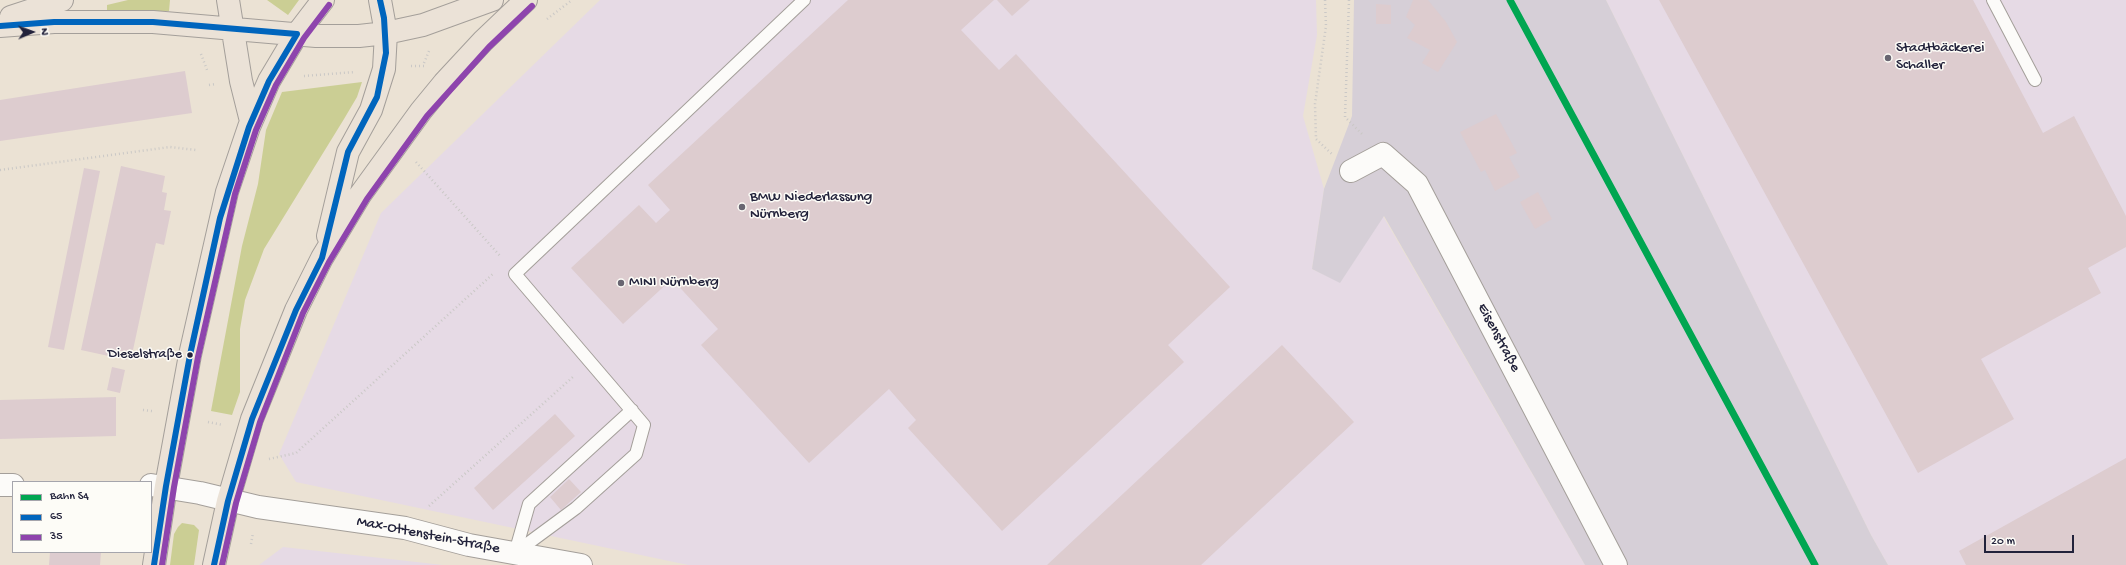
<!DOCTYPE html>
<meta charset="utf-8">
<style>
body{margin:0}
#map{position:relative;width:2126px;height:565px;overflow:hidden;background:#ebe2d4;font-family:"Gochi Hand",sans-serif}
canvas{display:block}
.legend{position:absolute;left:12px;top:481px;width:140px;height:72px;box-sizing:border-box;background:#fdfcf7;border:1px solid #a5a5ac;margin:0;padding:5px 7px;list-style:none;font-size:12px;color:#22223b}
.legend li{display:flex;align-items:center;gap:8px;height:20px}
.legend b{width:20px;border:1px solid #a5a5ac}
.north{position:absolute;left:12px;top:12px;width:40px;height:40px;-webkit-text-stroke:3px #fdfcf7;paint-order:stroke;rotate:88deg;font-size:11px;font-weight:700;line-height:16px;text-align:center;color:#22223b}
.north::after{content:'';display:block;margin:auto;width:14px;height:18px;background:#22223b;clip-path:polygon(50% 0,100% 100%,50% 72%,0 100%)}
.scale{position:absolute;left:1984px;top:535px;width:90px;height:18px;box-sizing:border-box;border:2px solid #22223b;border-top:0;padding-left:5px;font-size:12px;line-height:14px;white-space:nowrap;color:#22223b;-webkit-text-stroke:3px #fdfcf7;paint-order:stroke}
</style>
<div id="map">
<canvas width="2126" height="565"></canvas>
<ul class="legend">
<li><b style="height:5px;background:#00a651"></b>Bahn S4</li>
<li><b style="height:5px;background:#0065bd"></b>65</li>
<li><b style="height:5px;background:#8e44ad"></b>35</li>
</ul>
<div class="north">N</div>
<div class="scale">20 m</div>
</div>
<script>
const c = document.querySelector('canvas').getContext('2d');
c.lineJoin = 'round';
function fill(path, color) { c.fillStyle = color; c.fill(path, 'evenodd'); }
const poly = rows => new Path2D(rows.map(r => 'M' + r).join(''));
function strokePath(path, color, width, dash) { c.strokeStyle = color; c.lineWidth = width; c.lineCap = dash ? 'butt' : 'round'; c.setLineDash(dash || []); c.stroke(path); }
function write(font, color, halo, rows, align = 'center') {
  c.font = font + ' "Gochi Hand",sans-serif'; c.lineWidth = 3; c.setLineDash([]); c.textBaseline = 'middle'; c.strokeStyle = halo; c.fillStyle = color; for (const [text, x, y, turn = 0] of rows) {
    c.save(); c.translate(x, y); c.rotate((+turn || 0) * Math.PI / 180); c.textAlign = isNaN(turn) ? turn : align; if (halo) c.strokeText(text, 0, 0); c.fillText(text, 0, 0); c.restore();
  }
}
const built = poly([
 [600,0,1316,0,1317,35,1303,116,1324,189,1312,269,1340,282,1383,216,1585,565,688,565,296,482,279,454,381,213],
 [1606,0,2126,0,2126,565,1888,565,1871,535],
 [283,547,443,565,259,565]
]);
const industrial = poly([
 [1354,0,1606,0,1871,535,1888,565,1585,565,1384,216,1340,283,1312,269,1324,189,1352,116]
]);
const green = poly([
 [128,0,170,0,169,11,107,11,107,5],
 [267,0,299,0,288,15],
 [362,82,357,97,344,119,264,249,245,300,240,329,240,392,232,415,211,411,242,246,258,184,266,130,282,92],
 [182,523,194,525,199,530,194,565,170,565,174,534,178,527]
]);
const building = poly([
 [848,0,994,0,961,30,999,70,1016,54,1230,287,1168,345,1184,362,1002,531,908,428,916,420,889,389,809,463,701,345,718,329,672,279,623,324,571,268,639,205,656,223,670,210,648,185],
 [997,0,1030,0,1012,16],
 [1413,0,1428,0,1446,22,1457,42,1438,72,1422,63,1430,50,1407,38,1415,25,1406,17],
 [1659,0,1973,0,2043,133,2074,116,2126,216,2126,247,2088,268,2101,293,1981,359,2014,419,1918,473],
 [1376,4,1391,5,1391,24,1376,24],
 [185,71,192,113,0,141,0,100],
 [1496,114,1517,153,1509,157,1520,177,1495,191,1485,170,1481,172,1460,132],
 [121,166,165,176,162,192,167,193,164,210,171,211,164,245,156,243,133,350,129,349,127,360,81,350],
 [84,168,100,171,64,350,48,347],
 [1538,192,1552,219,1535,229,1520,202],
 [1282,345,1354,422,1201,565,1047,565],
 [112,367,125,370,120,393,107,390],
 [116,397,116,436,0,439,0,400],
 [555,414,575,436,493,510,474,488],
 [2126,458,2126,565,1966,565,1959,551],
 [569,479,581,492,561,510,550,497],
 [50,552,101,552,100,565,49,565]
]);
const path = poly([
 [1325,0,1326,26,1315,104,1316,139,1332,154],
 [1349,0,1345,117,1362,134],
 [547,19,572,0],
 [201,54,207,70],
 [424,63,429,51],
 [411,66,424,66],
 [304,76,355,72],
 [209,85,216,84],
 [416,162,501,257],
 [0,170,170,147,196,150],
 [143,410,152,411],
 [208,422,223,425],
 [269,459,296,453,494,273],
 [429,506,574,376],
 [251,544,253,533]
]);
const lane = poly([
 [1993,0,2035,80],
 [515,553,576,508,636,454,644,425,515,274,804,0],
 [515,553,529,504,632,410]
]);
const street = poly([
 [1351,171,1383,154,1417,184,1616,565],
 [0,485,13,485],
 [151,485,200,493,258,507,405,528,469,545,581,565]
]);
const primary = poly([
 [228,0,241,81,251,121],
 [11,17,62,0],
 [0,26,54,22,153,22,316,36,359,36,386,33,423,25,492,0],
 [328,236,348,152,371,110,384,69,386,33,380,0],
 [154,565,166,486,190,355,227,192,249,127,269,81,297,34,323,0],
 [214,565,228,501,252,419,296,310,322,258,360,195,421,111,444,83,483,41,526,0]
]);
const bus1 = poly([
 [0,26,54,22,153,22,297,34,269,81,249,127,220,218,190,355,166,486,154,565],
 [214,565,228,501,252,419,296,310,322,258,348,152,377,97,386,53,384,18,380,0]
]);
const bus2 = poly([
 [162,565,174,487,198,357,235,194,256,130,276,85,304,38,329,5],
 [222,565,236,503,260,422,303,313,329,262,367,199,427,116,489,47,532,6]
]);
const rail1 = poly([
 [1510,0,1815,565]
]);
const markers = [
 [1888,58,4,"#686571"],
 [742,207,4,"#686571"],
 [621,283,4,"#686571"],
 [190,355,3.5,"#22223b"]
];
const busNames = [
 ["Dieselstraße",182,355]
];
const poiNames = [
 ["Stadtbäckerei",1896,49],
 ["Schaller",1896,66],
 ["BMW Niederlassung",750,198],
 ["Nürnberg",750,215],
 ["MINI Nürnberg",629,283]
];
const streetNames = [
 ["Eisenstraße",1498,338,62],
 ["Max-Ottenstein-Straße",428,536,11]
];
fill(built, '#e6dae5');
fill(industrial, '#d6cfd7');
fill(green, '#cbce94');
fill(building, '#ddcccf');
strokePath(lane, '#a49f9a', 14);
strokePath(street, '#a49f9a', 24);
strokePath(primary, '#a49f9a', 24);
strokePath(path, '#cac8c6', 2.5, [1, 3]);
strokePath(lane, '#fcfbf9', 12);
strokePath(street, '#fcfbf9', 22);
strokePath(primary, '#ebe2d7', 22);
strokePath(bus1, '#0065bd', 6);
strokePath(bus2, '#8e44ad', 6);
strokePath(rail1, '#00a651', 7);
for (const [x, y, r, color] of markers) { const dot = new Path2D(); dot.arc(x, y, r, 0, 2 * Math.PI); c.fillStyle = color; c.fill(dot); strokePath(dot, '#fdfcf7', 1.5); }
write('14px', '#22223b', '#fdfcf7', busNames, 'right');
write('15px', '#22223b', '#fdfcf7', poiNames, 'left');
write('15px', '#22223b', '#fdfcf7', streetNames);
</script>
